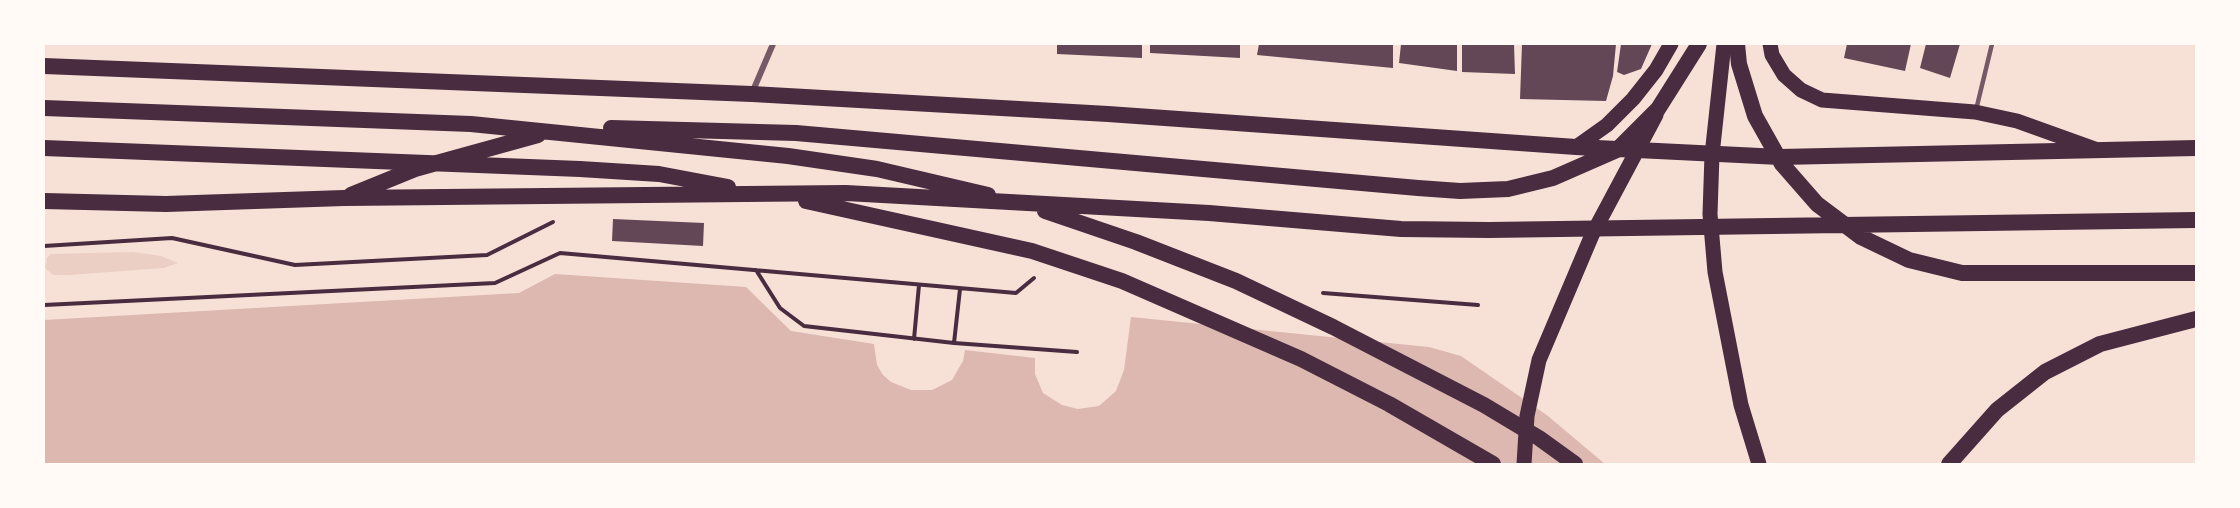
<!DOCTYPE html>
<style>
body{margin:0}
#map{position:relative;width:2240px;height:508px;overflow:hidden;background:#f7e1d7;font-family:Spectral,serif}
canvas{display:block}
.frame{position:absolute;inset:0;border:45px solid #fffaf5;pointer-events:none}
</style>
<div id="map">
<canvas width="2240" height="508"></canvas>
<div class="frame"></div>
</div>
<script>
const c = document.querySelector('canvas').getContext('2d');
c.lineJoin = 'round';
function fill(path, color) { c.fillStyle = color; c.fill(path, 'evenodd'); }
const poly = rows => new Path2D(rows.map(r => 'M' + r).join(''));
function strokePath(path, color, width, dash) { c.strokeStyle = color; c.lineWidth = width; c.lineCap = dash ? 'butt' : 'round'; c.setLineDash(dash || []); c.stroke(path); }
const green = poly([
 [133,252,161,256,178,263,164,268,69,275,53,275,45,268,47,258,51,254]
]);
const water = poly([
 [555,274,746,287,791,331,874,344,877,365,883,375,891,382,911,390,932,390,952,380,963,361,965,350,1035,358,1035,374,1043,393,1062,405,1078,409,1099,406,1116,391,1124,370,1131,317,1429,347,1461,356,1548,416,1605,464,44,464,44,320,519,293]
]);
const building = poly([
 [1057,44,1142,44,1142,58,1057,54],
 [1150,44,1240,44,1240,58,1150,53],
 [1259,44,1393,44,1393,68,1257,55],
 [1401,44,1457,44,1457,71,1399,63],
 [1462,44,1514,44,1515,74,1462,72],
 [1522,44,1616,44,1613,76,1606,101,1520,99],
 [1621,44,1652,44,1641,69,1624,75,1617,72],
 [1847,44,1911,44,1905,71,1844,58],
 [1926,44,1960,44,1950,78,1920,68],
 [613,219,704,223,703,246,612,241]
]);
const path = poly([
 [44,246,172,238,295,265,487,255,553,222],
 [756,270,780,308,804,326,954,343,1077,352],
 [1323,293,1478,305],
 [44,305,495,283,560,253,1016,293,1034,278],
 [914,339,919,285],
 [954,343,960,289]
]);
const service = poly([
 [1976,110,1992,44]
]);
const minor = poly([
 [752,93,773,44]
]);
const primary = poly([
 [1724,44,1712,155,1710,214,1715,272,1741,405,1759,464],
 [1770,44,1772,55,1784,75,1801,90,1822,100,1975,112,2017,121,2095,149],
 [1576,147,1607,125,1633,99,1656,70,1671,44],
 [1524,464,1527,416,1539,360,1592,235,1656,115]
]);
const trunk = poly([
 [1737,44,1739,64,1755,116,1782,164,1817,204,1861,237,1909,260,1962,273,2196,273],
 [44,66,752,94,1108,114,1576,147,1780,157,2196,148],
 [44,108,471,124,788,156,877,169,988,195],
 [611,128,796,133,1418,188,1460,191,1508,189,1553,178,1617,150,1658,109,1699,44],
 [44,148,580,169,659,174,728,187],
 [351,195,415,169,538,135],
 [44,201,166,204,344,198,846,193,1209,213,1401,229,1489,230,2196,220],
 [806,201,1032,251,1122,281,1301,359,1389,404,1493,464],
 [1045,211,1136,242,1236,281,1333,327,1484,405,1539,438,1575,464],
 [1949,464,1997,410,2045,372,2100,344,2196,319]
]);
fill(green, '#ebcfc5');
fill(water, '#dcb8b0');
fill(building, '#644757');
strokePath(path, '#4a2c40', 4);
strokePath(service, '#755966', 4.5);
strokePath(minor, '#755966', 6);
strokePath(primary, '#4a2c40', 15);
strokePath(trunk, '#4a2c40', 16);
</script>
